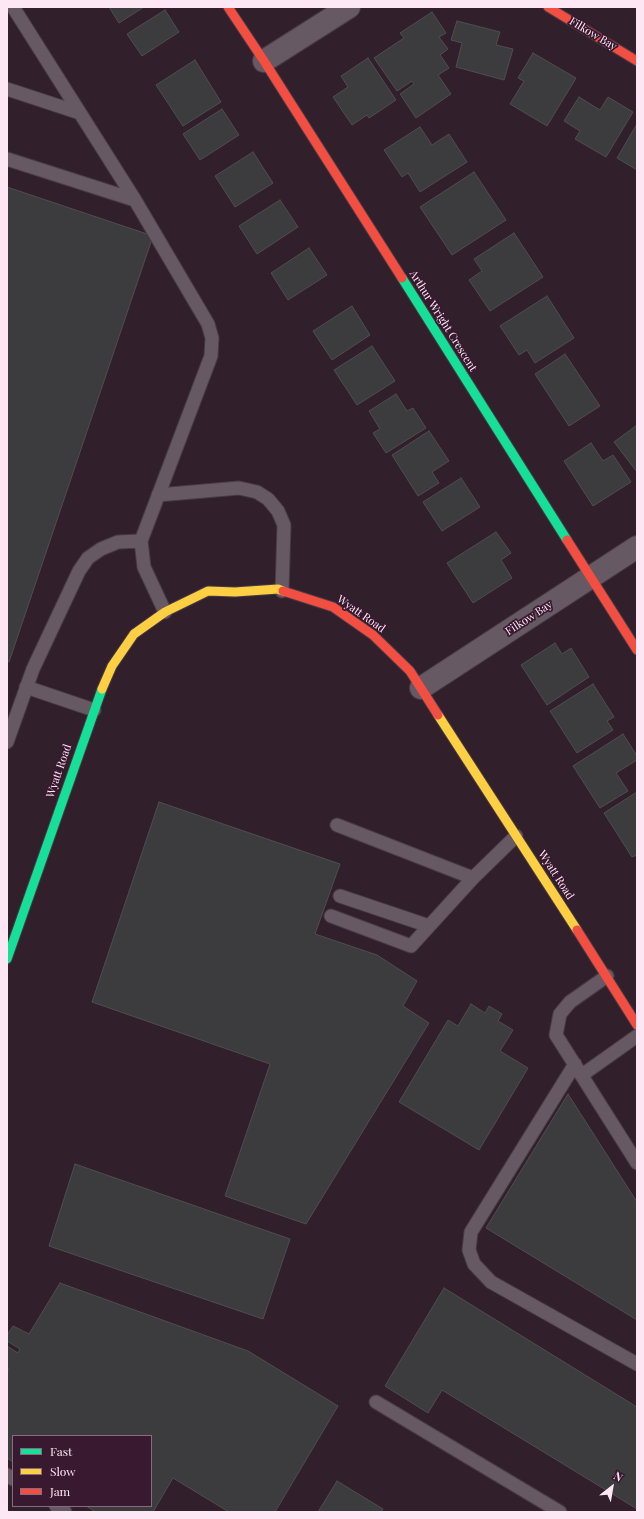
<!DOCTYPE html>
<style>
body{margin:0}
#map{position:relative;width:644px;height:1519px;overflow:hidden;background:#31202c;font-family:"Playfair Display",serif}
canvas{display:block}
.frame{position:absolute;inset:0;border:8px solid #fde7f5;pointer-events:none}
.legend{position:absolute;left:12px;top:1435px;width:140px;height:72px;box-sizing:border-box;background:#38192f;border:1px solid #876b7e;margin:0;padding:5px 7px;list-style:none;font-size:12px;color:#fde7f5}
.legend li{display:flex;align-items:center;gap:8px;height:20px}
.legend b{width:20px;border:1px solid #876b7e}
.north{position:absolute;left:592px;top:1467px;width:40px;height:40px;-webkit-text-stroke:3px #38192f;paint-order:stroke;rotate:31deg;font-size:11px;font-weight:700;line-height:16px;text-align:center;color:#fde7f5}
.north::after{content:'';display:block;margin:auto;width:14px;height:18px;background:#fde7f5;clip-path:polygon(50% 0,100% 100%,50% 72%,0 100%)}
</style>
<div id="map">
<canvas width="644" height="1519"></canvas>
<div class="frame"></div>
<ul class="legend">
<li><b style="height:5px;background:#16e098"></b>Fast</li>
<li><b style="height:5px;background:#ffcf43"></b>Slow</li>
<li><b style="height:5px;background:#f24e42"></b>Jam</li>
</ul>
<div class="north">N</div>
</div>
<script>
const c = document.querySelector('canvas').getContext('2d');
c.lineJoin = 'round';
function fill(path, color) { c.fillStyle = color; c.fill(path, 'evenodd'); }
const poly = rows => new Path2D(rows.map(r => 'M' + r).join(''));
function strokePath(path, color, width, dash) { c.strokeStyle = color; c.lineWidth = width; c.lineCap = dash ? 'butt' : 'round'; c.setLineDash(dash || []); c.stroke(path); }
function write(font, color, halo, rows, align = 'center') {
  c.font = font + ' "Playfair Display",serif'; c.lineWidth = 3.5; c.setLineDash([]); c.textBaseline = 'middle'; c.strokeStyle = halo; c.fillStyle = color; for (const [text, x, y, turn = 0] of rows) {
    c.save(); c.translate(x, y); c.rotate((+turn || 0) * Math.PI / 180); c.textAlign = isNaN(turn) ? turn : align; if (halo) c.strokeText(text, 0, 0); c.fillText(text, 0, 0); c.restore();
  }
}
const building = poly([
 [109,7,144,7,119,23,109,7],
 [165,10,179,32,142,56,127,34,165,10],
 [432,12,446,33,439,37,448,49,440,55,449,68,438,75,451,94,416,118,400,94,414,84,412,81,397,91,374,58,404,38,400,33,432,12],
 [457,21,500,32,496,45,513,49,504,80,456,67,462,43,451,40,457,21],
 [533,53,576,78,547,126,510,104,524,81,518,78,533,53],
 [368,58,396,100,369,118,367,115,352,125,333,97,348,87,341,76,368,58],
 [195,60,221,102,183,126,156,85,195,60],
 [579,97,600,110,608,97,633,112,606,157,575,139,580,131,564,121,579,97],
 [222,109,239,135,200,160,183,134,222,109],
 [637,124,637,170,617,158,637,124],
 [420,127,432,145,449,134,467,162,420,192,408,173,402,177,384,150,420,127],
 [253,152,273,183,235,207,215,176,253,152],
 [474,172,506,220,452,255,420,207,474,172],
 [7,187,153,236,9,662,7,661,7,187],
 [280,200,298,227,257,254,239,226,280,200],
 [514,233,543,277,490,311,469,280,482,271,474,259,514,233],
 [309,248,327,275,288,300,271,273,309,248],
 [547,296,574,338,535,363,527,350,519,355,500,326,547,296],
 [352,306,370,335,332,360,313,331,352,306],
 [372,346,395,381,357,405,334,370,372,346],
 [565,354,600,406,569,426,535,374,565,354],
 [396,394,407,411,413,408,426,428,386,453,373,433,380,429,369,411,396,394],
 [637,425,637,472,614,442,637,425],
 [429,431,449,461,432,472,439,483,418,496,392,455,429,431],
 [591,443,603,461,613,455,631,482,593,506,564,461,591,443],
 [461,478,480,507,442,531,423,502,461,478],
 [496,532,511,553,501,560,512,578,473,603,447,563,496,532],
 [555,643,562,654,571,648,589,677,547,705,521,665,555,643],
 [593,684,614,717,607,721,613,730,577,753,550,711,593,684],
 [623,734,637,756,637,760,616,773,628,791,600,808,573,766,623,734],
 [637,792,637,855,632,857,604,813,637,792],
 [159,802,340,864,315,934,377,955,417,981,403,1006,429,1023,306,1224,225,1196,270,1064,92,1002,159,802],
 [471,1004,485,1013,489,1006,502,1014,498,1021,513,1030,500,1051,528,1068,479,1150,399,1102,448,1020,458,1026,471,1004],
 [568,1094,637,1202,637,1320,486,1228,568,1094],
 [75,1164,290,1239,263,1319,49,1246,75,1164],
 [60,1283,248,1351,338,1406,275,1512,229,1512,173,1478,153,1512,96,1512,86,1506,151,1506,151,1436,13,1436,13,1462,7,1458,7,1372,9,1369,7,1369,7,1346,18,1353,20,1349,7,1341,7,1335,13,1326,29,1334,60,1283],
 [444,1288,637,1407,637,1509,442,1390,428,1413,385,1386,444,1288],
 [337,1481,383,1509,381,1512,318,1512,337,1481]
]);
const lane = poly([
 [7,89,80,113],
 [7,159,135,200,13,7],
 [135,200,208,324,212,338,211,356,141,541,144,567,165,612],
 [158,495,239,488,257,492,268,499,278,511,284,525,282,591],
 [26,687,94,710],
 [7,742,33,669,79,571,88,558,101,549,118,542,141,541],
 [337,825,473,878,516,836],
 [340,896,429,926],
 [331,916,411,946,473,878],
 [607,976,570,1002,560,1014,556,1035,637,1163],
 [575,1064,471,1232,469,1250,474,1264,491,1282,637,1364],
 [582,1075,637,1036],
 [376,1402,560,1512],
 [7,1475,13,1479],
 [56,1506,65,1512]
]);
const street = poly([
 [264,61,349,7],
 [421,688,637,547]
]);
const fast = poly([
 [402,278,567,540],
 [7,959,102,689]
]);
const slow = poly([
 [102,689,112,666,134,634,165,612,208,591,235,592,278,589,283,591],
 [438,715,577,930]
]);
const jam = poly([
 [228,7,264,61,402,278],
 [548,7,637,61],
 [567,540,637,650],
 [283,591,333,607,373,635,410,671,438,715],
 [577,930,637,1025]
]);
const streetNames = [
 ["Filkow Bay",593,34,31],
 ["Arthur Wright Crescent",443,321,58],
 ["Wyatt Road",361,614,35],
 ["Filkow Bay",529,618,-33],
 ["Wyatt Road",59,771,-71],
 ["Wyatt Road",556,875,57]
];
fill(building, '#3c3b3d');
strokePath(building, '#4e4e4f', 1);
strokePath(lane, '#493b45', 15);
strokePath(street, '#493b45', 24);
strokePath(fast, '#493b45', 11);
strokePath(slow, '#493b45', 11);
strokePath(jam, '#493b45', 11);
strokePath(lane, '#675963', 13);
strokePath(street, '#675963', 22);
strokePath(fast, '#16e098', 9);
strokePath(slow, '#ffcf43', 9);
strokePath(jam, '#f24e42', 9);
write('11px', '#fde7f5', '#38192f', streetNames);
</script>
